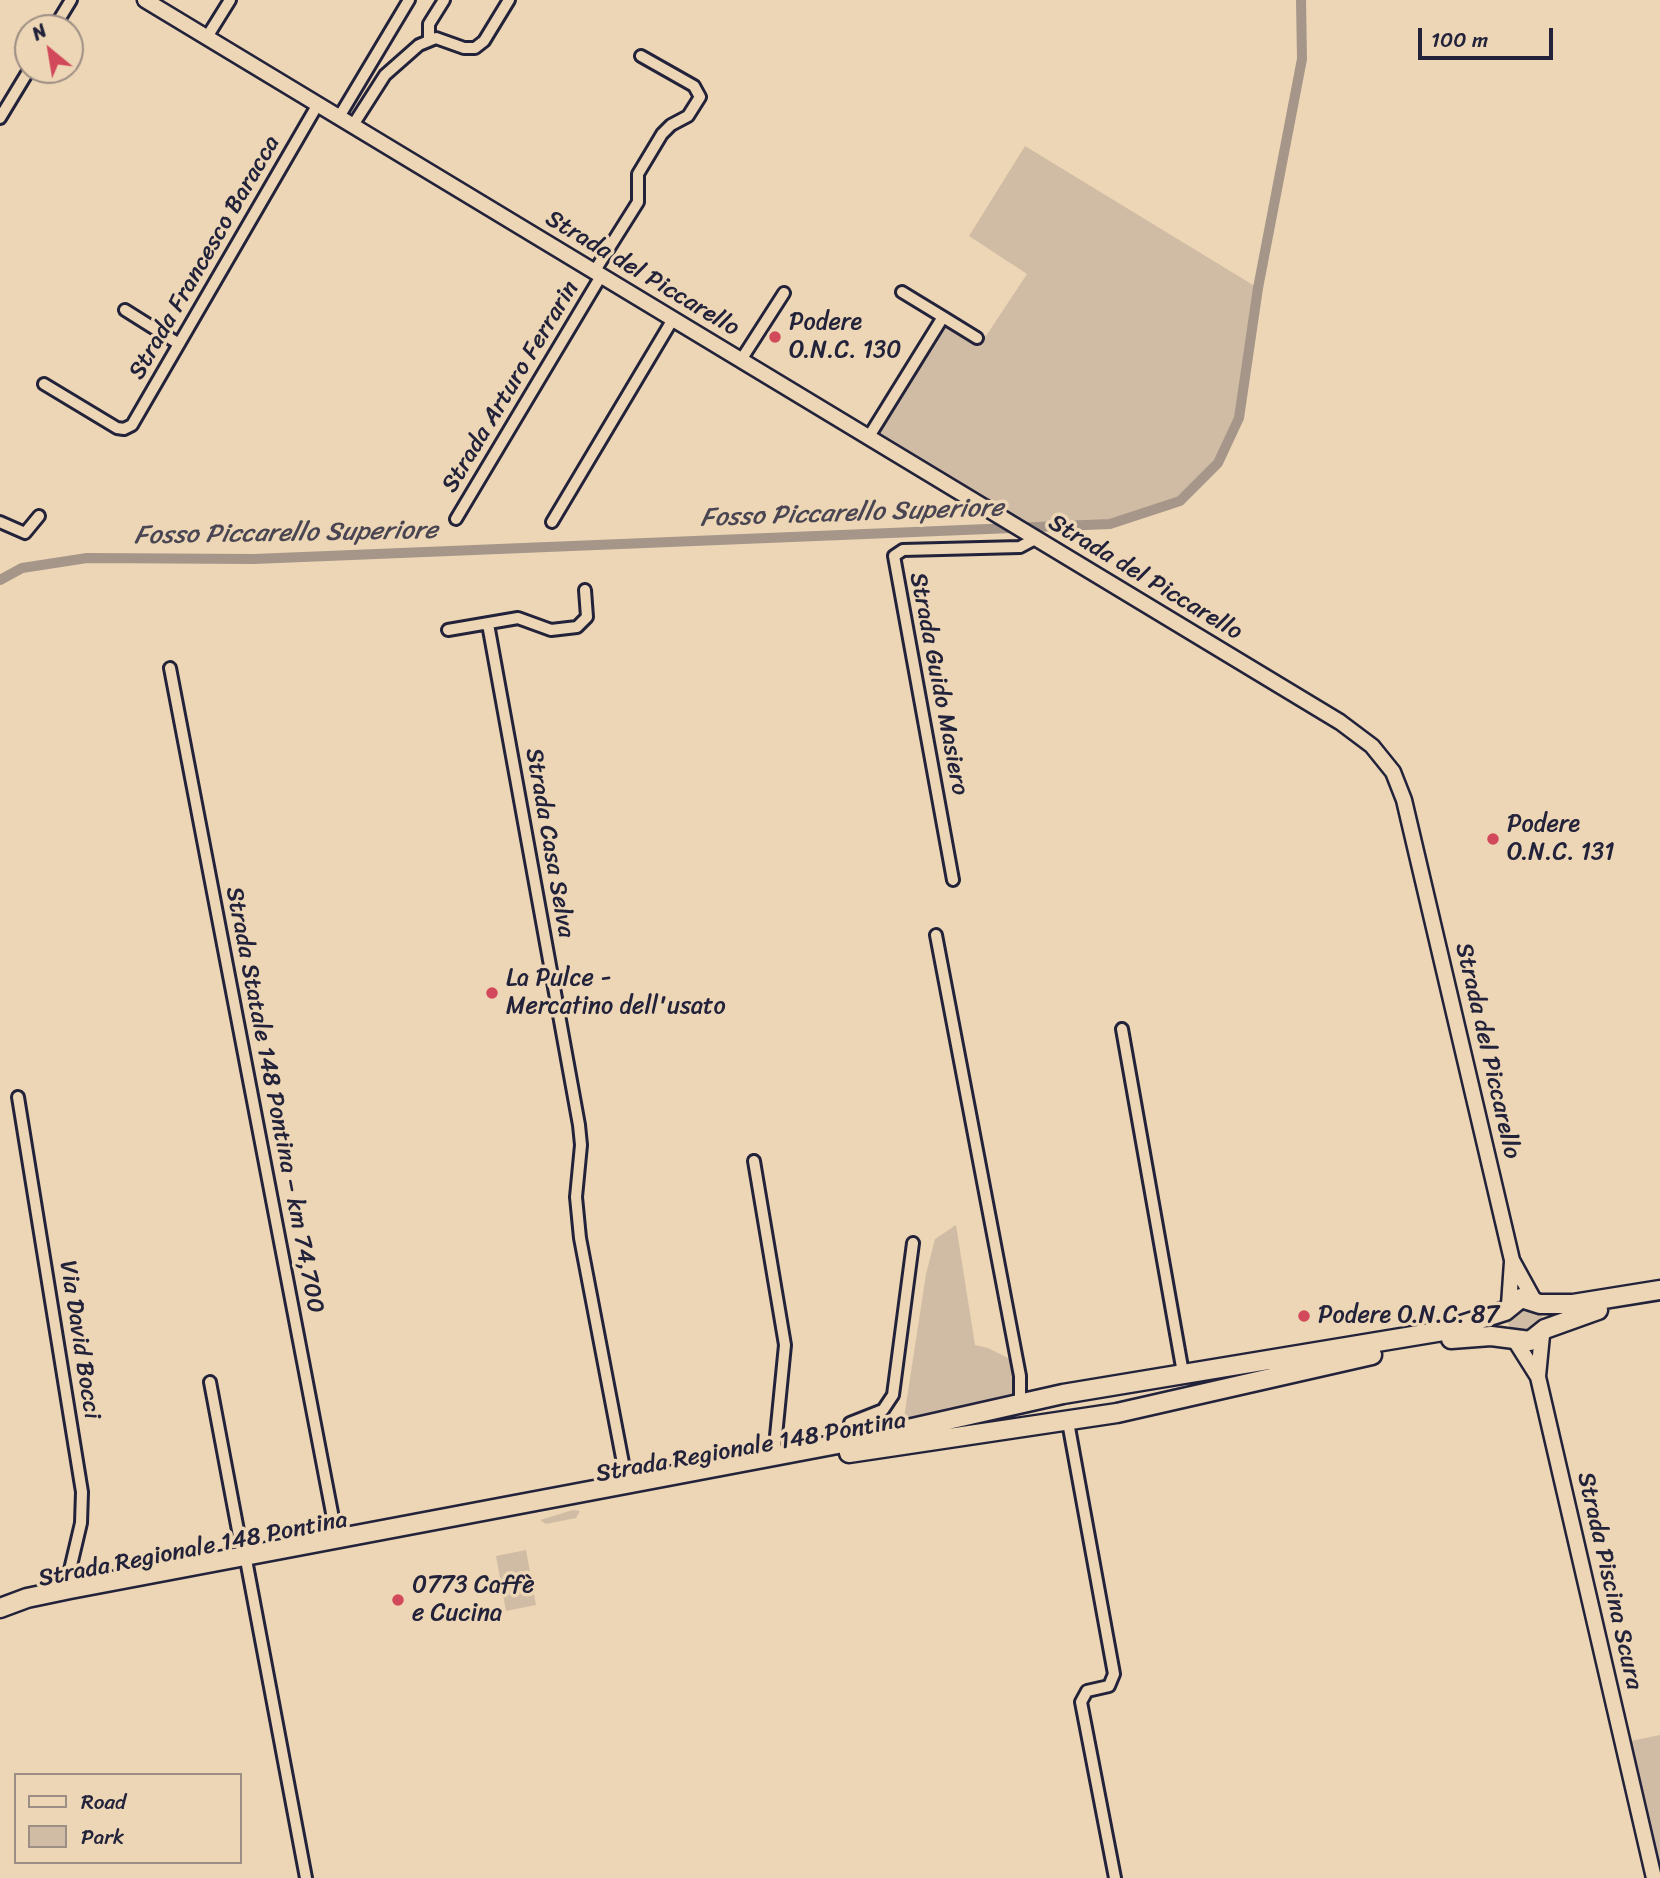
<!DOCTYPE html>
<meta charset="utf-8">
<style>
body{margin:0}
#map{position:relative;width:1660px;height:1878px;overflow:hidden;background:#edd6b5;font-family:Sriracha,sans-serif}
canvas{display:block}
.legend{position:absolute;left:14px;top:1773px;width:228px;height:91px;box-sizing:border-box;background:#edd6b5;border:2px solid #9c8e84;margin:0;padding:9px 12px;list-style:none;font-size:21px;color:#22223b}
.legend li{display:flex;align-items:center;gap:14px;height:35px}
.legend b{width:35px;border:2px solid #9c8e84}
.north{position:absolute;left:14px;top:14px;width:70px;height:70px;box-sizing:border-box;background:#edd6b5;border:2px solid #9c8e84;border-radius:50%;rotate:330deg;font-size:19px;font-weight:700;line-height:28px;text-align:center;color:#22223b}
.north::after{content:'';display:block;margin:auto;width:24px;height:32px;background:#d1495b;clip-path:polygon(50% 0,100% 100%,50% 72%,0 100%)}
.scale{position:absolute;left:1418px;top:28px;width:135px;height:32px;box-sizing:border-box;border:4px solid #22223b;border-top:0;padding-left:9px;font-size:21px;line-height:24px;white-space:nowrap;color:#22223b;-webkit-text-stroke:5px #edd6b5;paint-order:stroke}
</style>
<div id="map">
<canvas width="1660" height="1878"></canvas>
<ul class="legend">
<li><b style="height:9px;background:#edd6b5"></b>Road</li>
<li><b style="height:19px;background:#d0bca4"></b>Park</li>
</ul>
<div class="north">N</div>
<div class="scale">100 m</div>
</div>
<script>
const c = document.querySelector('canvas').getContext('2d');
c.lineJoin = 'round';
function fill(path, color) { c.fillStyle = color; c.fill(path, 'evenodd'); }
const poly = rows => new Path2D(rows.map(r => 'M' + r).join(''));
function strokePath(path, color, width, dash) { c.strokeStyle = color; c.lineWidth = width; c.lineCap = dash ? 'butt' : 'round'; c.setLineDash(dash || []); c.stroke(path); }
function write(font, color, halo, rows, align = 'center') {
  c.font = font + ' Sriracha,sans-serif'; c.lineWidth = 7; c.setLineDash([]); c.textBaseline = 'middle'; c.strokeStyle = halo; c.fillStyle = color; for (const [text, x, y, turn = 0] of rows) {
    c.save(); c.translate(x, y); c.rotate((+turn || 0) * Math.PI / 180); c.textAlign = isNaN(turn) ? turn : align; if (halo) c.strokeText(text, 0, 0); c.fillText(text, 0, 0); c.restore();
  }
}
const green = poly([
 [1025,146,1258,288,1239,418,1218,463,1180,501,1110,524,1037,529,877,433,945,324,980,345,1027,274,969,236],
 [956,1225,975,1345,988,1348,1014,1361,1017,1396,903,1424,926,1274,935,1239],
 [1516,1305,1541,1311,1543,1322,1539,1332,1512,1332,1507,1321],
 [573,1510,580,1511,576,1518,546,1524,540,1520],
 [526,1550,536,1605,506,1611,496,1556],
 [1660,1735,1660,1875,1626,1742]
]);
const canal = poly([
 [0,580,22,568,87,558,254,559,1110,524,1180,501,1218,463,1239,418,1258,288,1302,59,1301,0]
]);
const minor = poly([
 [54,28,71,0],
 [207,37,230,0],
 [429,39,429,24,444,0],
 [339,117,409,0],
 [0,118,29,70],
 [353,125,385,75,419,45,436,38,464,48,475,48,484,41,509,0],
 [594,272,638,202,638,174,662,134,671,125,688,116,700,97,694,86,641,56],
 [902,292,943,317],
 [125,310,179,344],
 [741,360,784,293],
 [44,384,117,428,124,429,132,425,318,104],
 [868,438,943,317,977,338],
 [456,519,601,276],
 [0,522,25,533,39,516],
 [552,522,673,319],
 [488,624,579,1125,581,1145,576,1197,580,1238,627,1484],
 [448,630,518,618,551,630,577,627,587,617,585,590],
 [170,668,337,1539],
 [953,880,894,556,903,550,1020,547,1035,539],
 [936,935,1020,1376,1020,1402],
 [1122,1029,1183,1373],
 [18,1097,82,1492,81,1523,69,1574,70,1589],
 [754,1161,785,1345,774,1456],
 [210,1382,243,1557],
 [1068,1422,1114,1674,1109,1686,1087,1691,1081,1702,1115,1878],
 [849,1442,850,1423,883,1410,893,1395,913,1243],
 [247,1565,306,1878]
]);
const tertiary = poly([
 [145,0,1340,722,1372,746,1393,772,1404,800,1512,1260,1534,1300],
 [1509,1305,1512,1262],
 [1514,1339,1538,1377,1654,1878],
 [1538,1376,1542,1335]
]);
const primary = poly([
 [1451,1339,1491,1336,1530,1341,1545,1329,1598,1310],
 [849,1453,1117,1413,1372,1355],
 [0,1608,27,1598,70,1589,859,1440,1063,1394,1443,1331,1505,1311,1521,1298,1540,1304,1573,1304,1660,1290]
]);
const markers = [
 [775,337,7,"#d1495b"],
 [1493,839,7,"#d1495b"],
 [492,993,7,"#d1495b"],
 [1304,1316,7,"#d1495b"],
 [398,1600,7,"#d1495b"]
];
const streetNames = [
 ["Strada Francesco Baracca",205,258,-60],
 ["Strada del Piccarello",642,274,31],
 ["Strada Arturo Ferrarin",511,387,-59],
 ["Strada del Piccarello",1145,578,31],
 ["Strada Guido Masiero",938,684,79],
 ["Strada Casa Selva",549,843,80],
 ["Strada del Piccarello",1487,1051,77],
 ["Strada Statale 148 Pontina – km 74,700",274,1100,79],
 ["Via David Bocci",79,1340,81],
 ["Strada Regionale 148 Pontina",751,1448,-10],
 ["Strada Regionale 148 Pontina",193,1550,-11],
 ["Strada Piscina Scura",1609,1581,77]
];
const poiNames = [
 ["Podere",789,323],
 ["O.N.C. 130",789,351],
 ["Podere",1507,825],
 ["O.N.C. 131",1507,853],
 ["La Pulce -",506,979],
 ["Mercatino dell'usato",506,1007],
 ["Podere O.N.C. 87",1318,1316],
 ["0773 Caffè",412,1586],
 ["e Cucina",412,1614]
];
const waterNames = [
 ["Fosso Piccarello Superiore",852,514,-2],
 ["Fosso Piccarello Superiore",286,534,-1]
];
fill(green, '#d0bca4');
strokePath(canal, '#a59689', 10);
strokePath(minor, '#22223b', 16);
strokePath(tertiary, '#22223b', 19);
strokePath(primary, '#22223b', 23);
strokePath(minor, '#edd6b5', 10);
strokePath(tertiary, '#edd6b5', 14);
strokePath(primary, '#edd6b5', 18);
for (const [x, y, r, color] of markers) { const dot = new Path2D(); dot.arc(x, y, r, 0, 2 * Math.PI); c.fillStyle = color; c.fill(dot); strokePath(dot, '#edd6b5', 2.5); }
write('24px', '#22223b', '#edd6b5', streetNames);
write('24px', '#22223b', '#edd6b5', poiNames, 'left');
write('italic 26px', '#494552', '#edd6b5', waterNames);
</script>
